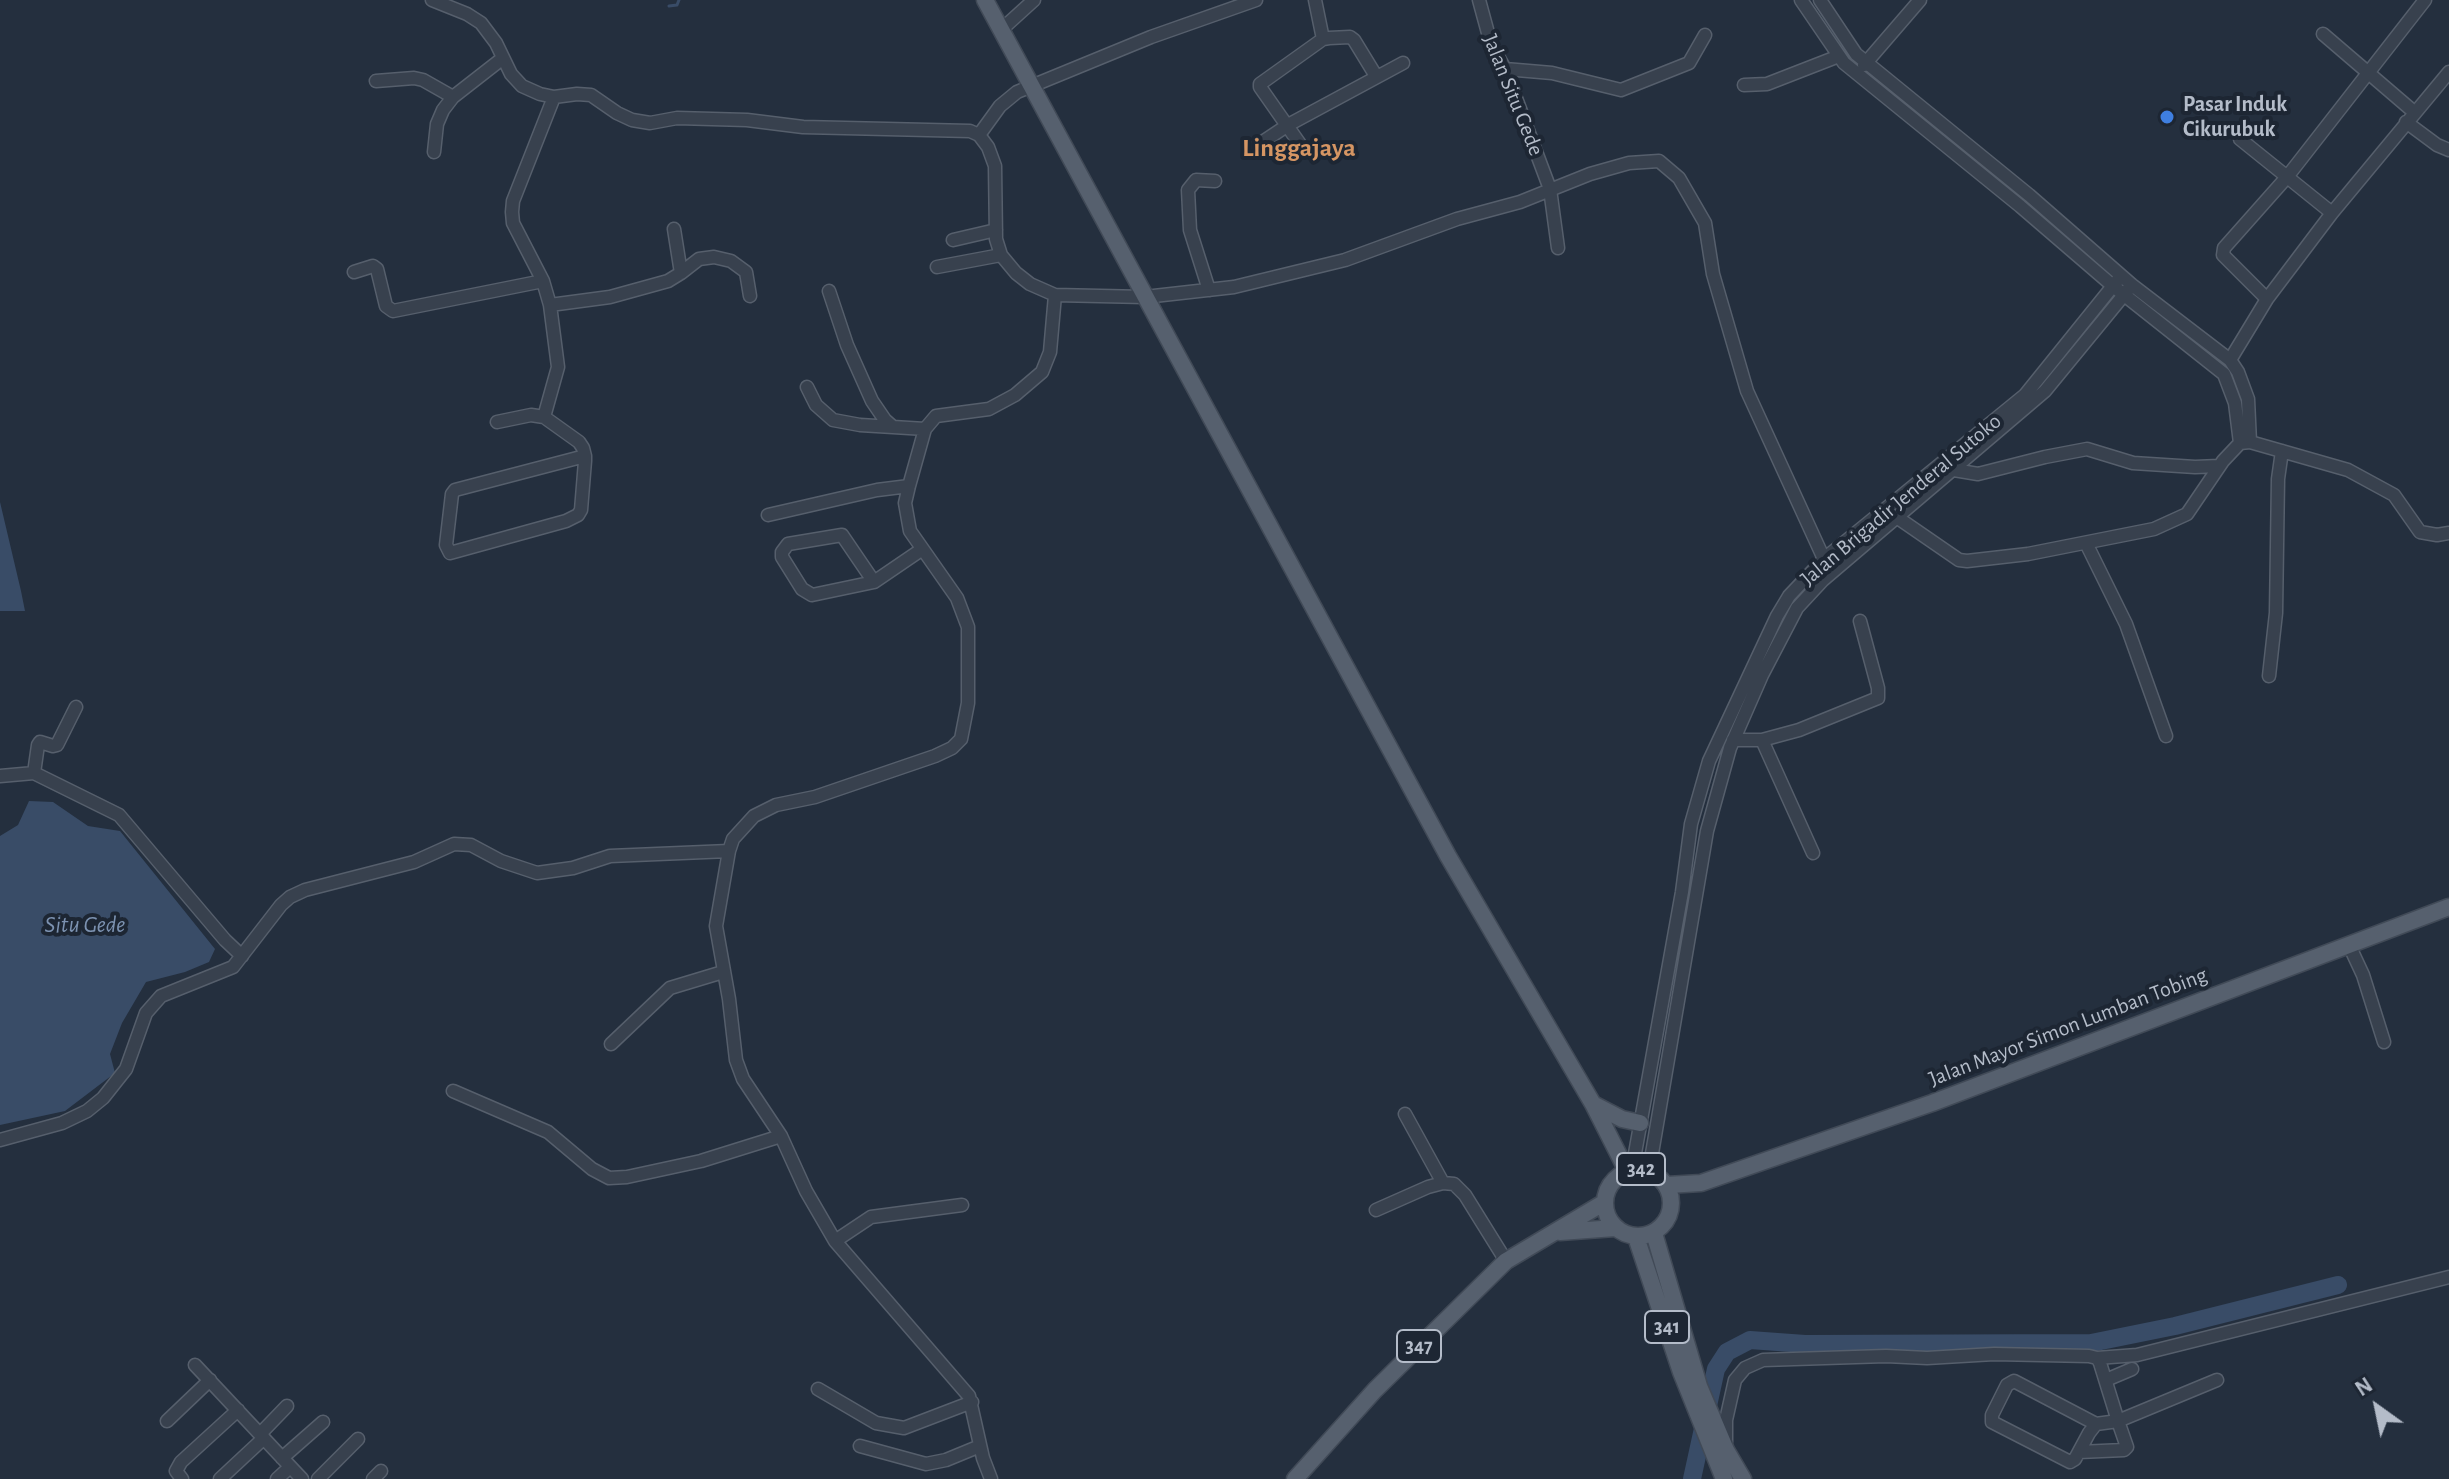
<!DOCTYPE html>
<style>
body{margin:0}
#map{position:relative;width:2449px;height:1479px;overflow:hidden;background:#242f3e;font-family:"Alegreya Sans",sans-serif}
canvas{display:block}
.north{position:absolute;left:2337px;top:1367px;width:80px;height:80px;-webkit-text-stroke:6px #1d2633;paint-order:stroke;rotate:327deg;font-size:22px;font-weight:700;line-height:32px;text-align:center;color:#b4bcc9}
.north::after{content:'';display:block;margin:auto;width:28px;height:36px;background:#b4bcc9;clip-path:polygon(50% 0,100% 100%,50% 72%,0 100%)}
</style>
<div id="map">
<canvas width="2449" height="1479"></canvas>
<div class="north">N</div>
</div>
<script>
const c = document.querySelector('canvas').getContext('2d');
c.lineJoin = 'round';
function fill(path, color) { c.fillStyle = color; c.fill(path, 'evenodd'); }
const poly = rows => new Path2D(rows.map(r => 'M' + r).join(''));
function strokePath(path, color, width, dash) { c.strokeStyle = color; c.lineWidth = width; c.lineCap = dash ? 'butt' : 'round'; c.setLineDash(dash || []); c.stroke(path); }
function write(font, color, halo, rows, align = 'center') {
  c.font = font + ' "Alegreya Sans",sans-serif'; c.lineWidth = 8; c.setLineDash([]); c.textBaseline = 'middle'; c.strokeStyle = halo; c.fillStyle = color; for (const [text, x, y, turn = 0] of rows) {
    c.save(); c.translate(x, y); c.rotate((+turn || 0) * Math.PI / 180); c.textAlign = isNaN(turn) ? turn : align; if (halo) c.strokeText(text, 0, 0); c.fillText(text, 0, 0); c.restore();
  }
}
const water = poly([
 [0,502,21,591,25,611,0,611],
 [29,801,53,802,88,826,120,831,215,949,209,962,185,972,146,982,122,1023,110,1054,115,1073,65,1111,0,1125,0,836,18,825]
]);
const stream = poly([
 [669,6,677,5,679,0]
]);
const river = poly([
 [1692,1479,1716,1369,1727,1352,1750,1340,1805,1344,2091,1343,2175,1326,2338,1285]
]);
const minor = poly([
 [432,0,467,14,481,23,496,43,511,74,522,86,540,94,554,97,577,94,591,95,617,113,632,120,650,123,677,118,747,120,803,127,970,131,979,135,988,147,995,166,996,239,1001,255,1016,273,1030,284,1055,295,1145,297,1234,287,1345,260,1457,219,1520,202,1590,174,1629,163,1659,161,1679,178,1705,223,1713,274,1747,391,1824,559],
 [1315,0,1323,39],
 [1479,0,1491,44,1505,69,1550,189,1558,248],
 [1801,0,1844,63,2020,206,2113,286,2224,374,2235,403,2240,443],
 [1820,0,1856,54,2029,195,2132,285,2230,360,2238,372,2248,399,2250,442],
 [1001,30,1034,0],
 [2323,34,2414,112],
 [1864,65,1920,0],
 [1505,69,1552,73,1621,90,1689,63,1705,35],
 [376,81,414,78,423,80,453,97],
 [1744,85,1767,84,1839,56],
 [2406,122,2437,145,2449,150],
 [979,135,1000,106,1017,92,1151,37,1256,0],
 [2240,139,2332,213],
 [1255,147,1288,125,1403,63],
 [1302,147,1260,87,1260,84,1323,39,1329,38,1350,37,1354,40,1376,76],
 [434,152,437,124,443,110,453,97,503,58],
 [953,240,996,230],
 [937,267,1001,255],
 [354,272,373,266,377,269,386,306,393,311,543,281],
 [681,273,699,259,714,257,731,261,746,272,750,296],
 [1209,290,1190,230,1188,190,1196,180,1215,181],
 [829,291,847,345,872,401,885,420,893,427,925,429],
 [2267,299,2223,255,2224,248,2287,177,2425,0],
 [550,305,610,297,668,281,681,273,674,229],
 [2230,360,2267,299,2332,213,2449,72],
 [807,387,816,405,833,420,860,425,893,427],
 [544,417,558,367,550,305,543,281,513,223,512,212,513,201,554,97],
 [497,422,531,415,544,417,579,442,583,448,585,456,585,461,581,510,578,515,566,521,450,553,446,545,452,494,455,490,585,456],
 [1954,470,1978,474,2045,457,2087,449,2133,463,2195,467,2219,466],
 [768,515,877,490,909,486],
 [1898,518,1959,560,1967,561,2028,554,2154,529,2187,514,2223,461,2240,443,2250,442,2348,470,2394,495,2420,532,2437,535,2449,533],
 [2086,543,2126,624,2166,736],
 [874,582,842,535,788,544,782,552,782,557,802,589,812,595,874,582,921,550],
 [2269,676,2276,613,2278,479,2282,451],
 [1733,740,1762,740,1799,730,1878,698,1878,688,1860,621],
 [1762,740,1813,853],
 [34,773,38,745,40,742,53,746,57,745,76,707],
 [0,776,34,773,119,815,225,940,242,956],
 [2349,945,2363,975,2384,1042],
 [611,1044,670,988,723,972],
 [453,1091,548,1132,592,1169,609,1178,627,1177,701,1161,781,1136],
 [1405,1114,1443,1183],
 [0,1140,62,1123,87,1111,103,1098,126,1069,146,1013,161,996,233,967,281,905,290,897,305,890,414,862,454,844,471,845,501,861,537,873,573,868,610,856,729,851],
 [1632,1170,1682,892,1691,824,1709,761,1777,616,1789,596,1824,559,2025,395,2121,276],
 [1649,1171,1707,831,1730,748,1762,675,1797,608,1823,580,2045,391,2132,285],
 [1376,1210,1428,1187,1443,1183,1454,1184,1465,1195,1506,1261],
 [835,1241,871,1217,962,1205],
 [2097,1358,2137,1355,2449,1277],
 [195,1365,302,1479],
 [2106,1380,2132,1369],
 [818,1389,876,1423,904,1428,972,1402],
 [167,1421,210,1380],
 [260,1434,287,1406],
 [1726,1442,1726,1420,1735,1380,1745,1368,1763,1360,1886,1356,1927,1358,1994,1354,2089,1356,2097,1358,2100,1363,2118,1421,2217,1380],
 [860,1446,926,1464,946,1460,980,1446],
 [2079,1452,2124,1450,2127,1447,2118,1421,2096,1424,2089,1433,2075,1459,2070,1462,1992,1422,1992,1415,2007,1385,2014,1381,2096,1424],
 [282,1458,323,1422],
 [182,1479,176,1471,181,1462,238,1410],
 [220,1479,264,1438],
 [277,1479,290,1467],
 [318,1479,358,1439],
 [373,1479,381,1471],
 [991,1479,983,1458,969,1396,835,1241,806,1191,781,1136,743,1079,736,1060,729,999,716,926,729,851,733,839,754,816,776,805,815,797,935,756,952,748,961,739,968,703,968,627,957,598,910,531,905,503,909,486,925,429,936,416,989,409,1015,395,1042,372,1050,352,1055,295]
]);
const major = poly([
 [985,0,1448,856,1593,1104,1627,1171],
 [1593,1104,1622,1119,1640,1123],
 '1605 1203a33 33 0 1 1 66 0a33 33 0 1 1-66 0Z',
 [1667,1185,1701,1183,1932,1103,2449,907],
 [1560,1232,1615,1228],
 [1654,1233,1699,1386,1726,1450,1743,1479],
 [1636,1237,1681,1372,1724,1479],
 [1295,1479,1375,1390,1506,1261,1605,1202]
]);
const markers = [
 [2167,117,8,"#3f7fe0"]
];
const shields = [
 [1641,1169,48],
 [1667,1327,44],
 [1419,1346,44]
];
const shieldNames = [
 ["342",1641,1169],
 ["341",1667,1327],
 ["347",1419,1346]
];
const streetNames = [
 ["Jalan Situ Gede",1513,95,68],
 ["Jalan Brigadir Jenderal Sutoko",1901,500,-40],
 ["Jalan Mayor Simon Lumban Tobing",2068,1027,-21]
];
const poiNames = [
 ["Pasar Induk",2183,104],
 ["Cikurubuk",2183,129]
];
const waterNames = [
 ["Situ Gede",85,925]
];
const quarterNames = [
 ["Linggajaya",1299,148]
];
fill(water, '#394c67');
strokePath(stream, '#394c67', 3);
strokePath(river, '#394c67', 18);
strokePath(minor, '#565f6c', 15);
strokePath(major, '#414a57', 19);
strokePath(minor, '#38414e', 12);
strokePath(major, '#56606e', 16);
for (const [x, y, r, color] of markers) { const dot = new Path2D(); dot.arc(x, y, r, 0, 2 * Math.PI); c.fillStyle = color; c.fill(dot); strokePath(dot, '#1d2633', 3); }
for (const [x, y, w] of shields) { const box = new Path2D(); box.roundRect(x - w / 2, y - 16, w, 32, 6); c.fillStyle = '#1d2633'; c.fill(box); strokePath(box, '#b4bcc9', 2); }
write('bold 20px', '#b4bcc9', null, shieldNames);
write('22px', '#b4bcc9', '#1d2633', streetNames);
write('bold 22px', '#b4bcc9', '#1d2633', poiNames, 'left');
write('italic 24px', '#7c92b1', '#1d2633', waterNames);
write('bold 26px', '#d59563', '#1d2633', quarterNames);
</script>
